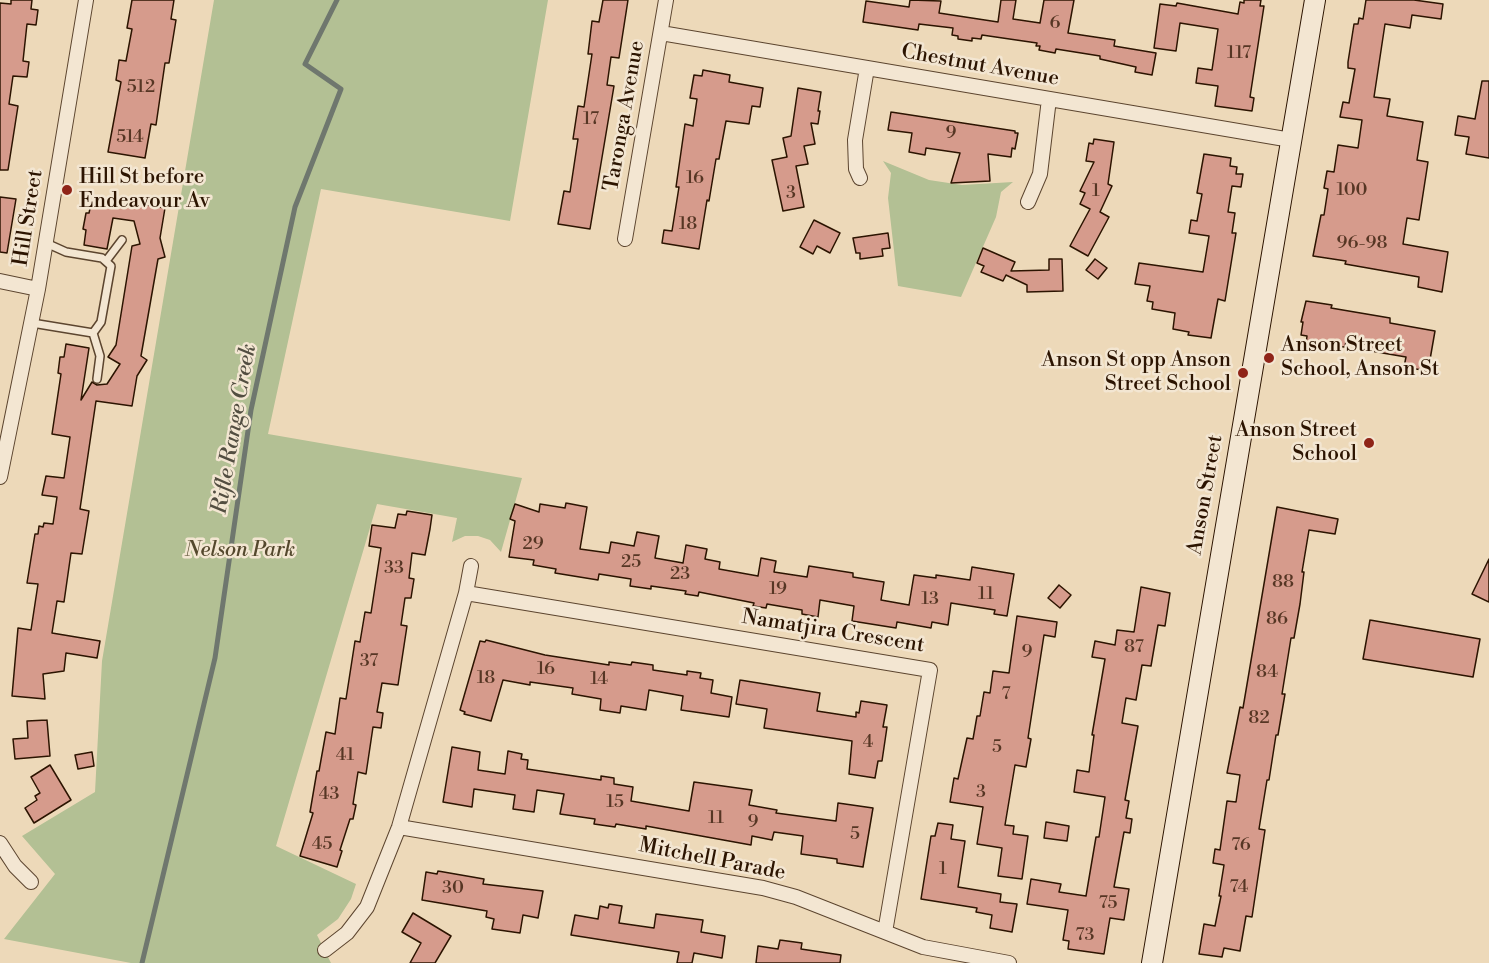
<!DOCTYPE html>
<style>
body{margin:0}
canvas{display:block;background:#edd9b9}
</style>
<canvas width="1489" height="963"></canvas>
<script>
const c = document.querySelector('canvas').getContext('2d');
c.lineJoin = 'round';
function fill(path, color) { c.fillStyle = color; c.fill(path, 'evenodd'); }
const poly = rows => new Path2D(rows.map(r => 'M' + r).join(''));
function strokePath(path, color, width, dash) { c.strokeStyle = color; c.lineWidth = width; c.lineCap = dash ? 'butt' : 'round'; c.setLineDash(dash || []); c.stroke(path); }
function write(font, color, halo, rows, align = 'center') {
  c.font = font + ' "Libre Bodoni",serif'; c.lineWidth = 5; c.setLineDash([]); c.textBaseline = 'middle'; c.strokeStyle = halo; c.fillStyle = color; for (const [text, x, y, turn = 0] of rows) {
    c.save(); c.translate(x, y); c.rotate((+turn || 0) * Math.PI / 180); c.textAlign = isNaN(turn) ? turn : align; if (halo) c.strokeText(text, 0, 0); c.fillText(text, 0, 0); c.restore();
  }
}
const green = poly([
 [214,0,548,0,510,221,321,189,268,434,522,478,501,552,490,540,478,536,465,536,452,542,457,518,377,504,276,846,356,884,351,899,338,919,317,935,331,963,131,963,4,939,55,874,22,836,95,792,102,661],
 [883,161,929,180,962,185,1013,182,1001,192,996,217,961,297,898,286,888,198,891,173]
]);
const stream = poly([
 [142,963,215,658,251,410,295,207,341,89,305,64,337,0]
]);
const building = poly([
 [11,0,32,0,31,9,38,10,36,25,27,24,23,61,29,62,27,77,13,76,9,104,18,106,8,170,0,170,0,3,11,4,11,0],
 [132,0,174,0,171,19,176,20,169,63,165,63,156,125,151,124,145,158,108,152,121,82,116,80,119,60,126,61,132,29,127,28,132,0],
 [603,0,628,0,619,58,611,57,607,85,614,86,590,229,558,224,564,191,570,192,578,139,573,139,578,106,584,107,592,54,588,54,592,21,599,22,603,0],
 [910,0,941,1,939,13,998,22,1001,0,1016,0,1013,19,1040,23,1044,0,1074,0,1068,33,1115,40,1114,46,1156,53,1152,75,1135,72,1136,67,1100,59,1100,56,1056,49,1055,53,1039,50,1040,46,1036,46,1037,43,982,35,981,39,972,38,972,41,958,39,958,36,952,35,953,28,919,24,918,30,863,22,866,1,909,7,910,0],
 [1244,0,1261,0,1260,6,1264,6,1250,97,1254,98,1252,111,1215,106,1218,86,1196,83,1198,68,1212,70,1218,29,1180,23,1176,51,1154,48,1160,4,1176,6,1177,3,1238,14,1240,2,1244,3,1244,0],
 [1366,0,1414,0,1443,4,1441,19,1412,15,1410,28,1385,24,1374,97,1390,99,1387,116,1423,122,1417,160,1428,162,1419,220,1407,218,1403,244,1448,252,1442,292,1418,287,1419,277,1345,264,1346,261,1313,256,1321,215,1324,215,1328,189,1324,188,1327,171,1334,172,1338,145,1358,148,1362,120,1340,117,1343,102,1349,103,1355,69,1348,68,1348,62,1354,24,1358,24,1359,18,1363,19,1366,0],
 [703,70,730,75,729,82,763,88,760,107,752,106,749,124,726,121,719,159,716,159,709,201,707,200,699,249,662,243,664,230,672,231,679,187,676,187,685,124,693,126,697,99,690,98,694,75,702,76,703,70],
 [1482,81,1489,81,1489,158,1466,154,1469,137,1455,135,1458,116,1475,119,1482,81],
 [798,88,821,92,818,111,820,111,818,124,811,123,815,144,804,146,808,164,796,166,804,207,783,211,772,160,787,157,783,138,791,136,798,88],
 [891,112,1015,131,1015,133,1018,133,1015,149,1012,148,1011,157,988,154,990,181,951,183,960,153,926,148,925,155,909,152,912,133,888,130,891,112],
 [1094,139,1114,142,1108,184,1112,186,1100,212,1109,217,1088,256,1070,246,1090,209,1080,204,1085,193,1080,191,1094,162,1086,161,1089,143,1093,144,1094,139],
 [1204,154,1231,158,1230,166,1237,167,1236,174,1243,174,1241,187,1232,186,1228,212,1235,213,1232,233,1236,233,1225,301,1218,299,1211,338,1188,335,1189,332,1173,329,1175,313,1152,309,1153,302,1147,301,1150,286,1135,284,1139,263,1203,272,1209,236,1189,233,1191,220,1197,221,1202,194,1197,193,1204,154],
 [0,197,16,199,7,253,0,252,0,197],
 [92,200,121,205,121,201,165,208,160,238,165,257,158,259,141,356,147,360,137,376,132,406,96,401,80,509,89,511,82,554,71,553,64,602,57,601,52,633,100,641,97,658,66,653,64,671,43,674,45,699,12,696,18,628,31,630,38,584,27,583,35,534,38,534,39,526,43,527,44,523,53,524,57,497,42,495,46,476,64,478,70,437,52,434,61,374,58,373,60,357,64,357,66,344,89,348,81,400,92,382,97,385,107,384,120,364,108,357,116,345,132,246,140,244,134,221,113,218,107,249,84,245,86,230,83,229,86,213,89,213,92,200],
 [814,220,840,233,830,253,817,246,813,254,800,247,814,220],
 [888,233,890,248,882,249,883,256,860,259,860,253,856,253,853,238,888,233],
 [983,248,1015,262,1011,271,1049,270,1049,259,1062,259,1063,291,1027,292,1027,285,1006,275,1003,281,981,272,984,266,977,263,983,248],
 [1095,259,1107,268,1098,279,1086,270,1095,259],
 [1306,301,1332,305,1331,308,1390,318,1390,323,1435,331,1428,371,1404,367,1406,357,1371,351,1372,345,1346,341,1345,347,1306,344,1307,336,1301,335,1303,322,1301,322,1306,301],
 [566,503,587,507,580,549,609,553,611,542,634,546,637,532,659,536,655,558,683,563,686,545,707,549,705,559,720,562,719,569,758,576,761,558,776,561,774,572,807,577,809,566,853,573,853,577,884,582,881,600,909,605,914,575,936,578,936,575,970,580,972,567,1014,574,1007,616,994,614,995,610,951,603,948,625,932,622,931,628,897,622,896,628,852,621,854,606,820,600,818,617,802,614,802,610,767,604,766,608,753,606,754,603,699,592,698,596,685,594,686,591,651,586,651,589,630,586,631,579,599,574,598,580,555,573,556,569,533,565,534,560,509,557,515,521,510,519,515,504,539,512,540,504,565,508,566,503],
 [1277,507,1338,519,1335,534,1309,530,1302,572,1304,572,1300,604,1294,638,1291,638,1282,694,1285,694,1278,735,1276,735,1269,780,1267,780,1259,829,1265,830,1252,917,1246,916,1240,951,1224,948,1222,957,1199,954,1204,924,1215,926,1221,896,1219,896,1224,865,1213,863,1215,849,1220,850,1227,801,1236,802,1240,775,1227,773,1240,707,1243,708,1277,507],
 [407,511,432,515,430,529,425,555,412,553,409,578,414,579,411,598,405,598,401,625,407,626,398,685,382,683,377,712,383,713,381,728,373,727,366,774,358,772,353,804,356,805,353,819,350,819,340,850,342,851,337,867,300,856,313,813,310,812,317,771,319,771,326,732,335,734,340,698,346,699,355,641,360,642,365,612,371,613,381,548,369,546,372,525,395,528,398,514,406,515,407,511],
 [1489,559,1489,602,1472,594,1489,559],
 [1059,585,1071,595,1060,608,1048,598,1059,585],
 [1141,587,1170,593,1165,626,1158,625,1151,666,1142,665,1136,700,1126,698,1122,723,1138,726,1125,800,1129,801,1126,818,1132,819,1130,833,1124,832,1114,887,1129,889,1124,920,1110,918,1104,954,1068,949,1069,941,1063,940,1068,910,1027,904,1031,879,1061,884,1059,892,1086,896,1096,837,1099,837,1105,797,1074,792,1077,770,1089,772,1094,735,1092,735,1105,659,1092,657,1095,641,1115,645,1117,630,1134,632,1141,587],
 [1017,616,1057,622,1055,637,1044,635,1028,738,1031,739,1026,767,1015,765,1005,825,1014,826,1013,834,1028,836,1022,879,998,876,1002,848,977,844,983,807,950,802,954,778,958,779,967,738,973,739,977,716,980,716,984,692,990,693,993,671,1009,673,1017,616],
 [1370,620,1480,639,1473,677,1363,659,1370,620],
 [486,640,545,655,609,665,609,662,631,665,632,662,653,665,653,670,687,675,687,671,701,673,700,678,713,680,711,693,732,697,729,717,681,710,683,696,649,690,646,710,621,706,620,713,600,710,601,699,572,694,573,688,530,682,530,685,503,680,491,721,464,714,465,712,460,710,480,641,485,642,486,640],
 [740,680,820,693,817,711,856,717,856,712,859,713,861,701,887,705,883,727,887,727,882,761,878,761,875,778,849,774,852,741,764,728,767,709,736,704,740,680],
 [47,720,50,756,15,759,13,739,28,738,27,721,47,720],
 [452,747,480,752,478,770,505,774,508,751,522,754,521,759,528,760,527,769,601,780,601,776,614,778,614,784,633,787,631,801,689,811,694,782,752,790,749,805,777,810,776,813,836,821,838,803,873,808,863,867,837,863,837,859,801,854,803,836,774,832,772,840,752,836,751,845,646,826,646,829,616,824,615,827,594,824,595,819,560,814,564,794,537,790,534,812,513,809,515,795,474,789,472,807,443,802,452,747],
 [92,752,94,766,78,769,75,755,92,752],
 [50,765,71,800,34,823,25,808,37,800,35,796,40,793,31,777,50,765],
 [1046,822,1069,826,1067,841,1044,838,1046,822],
 [938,823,953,825,951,839,965,841,958,887,1001,894,1000,902,1017,904,1012,932,990,928,992,915,976,912,977,908,921,899,931,836,935,836,938,823],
 [438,871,484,879,483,884,543,891,538,918,523,915,520,933,492,929,494,919,486,917,487,911,422,900,426,872,437,874,438,871],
 [609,904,622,906,619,923,654,928,656,914,703,920,701,932,725,936,722,958,694,953,692,963,677,963,679,952,571,935,575,915,598,919,600,906,608,908,609,904],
 [413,913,451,936,435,963,410,963,421,943,402,932,413,913],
 [780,940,802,943,801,949,841,955,840,963,756,963,758,946,778,949,780,940]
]);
const lane = poly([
 [46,243,66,252,102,258,111,266,101,322,93,333],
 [106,261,122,240],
 [32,323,93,333,100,356,97,379]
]);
const street = poly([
 [661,33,1291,140],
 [860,178,856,169,855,140,867,68],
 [1028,202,1040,174,1049,99],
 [625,239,666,0],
 [0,281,38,289],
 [0,477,38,289,86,0],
 [466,593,471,566],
 [399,827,763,888,796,897,923,947,1009,963],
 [0,843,15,866,31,882],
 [325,950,347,933,367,907,399,827,466,593,930,670,885,932]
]);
const secondary = poly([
 [1152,963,1315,0]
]);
const markers = [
 [67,190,6,"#8f2418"],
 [1269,358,6,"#8f2418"],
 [1243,373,6,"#8f2418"],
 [1369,443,6,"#8f2418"]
];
const numberNames = [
 ["6",1055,24],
 ["117",1239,54],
 ["512",141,88],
 ["17",591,120],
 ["9",951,134],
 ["514",130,138],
 ["16",695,179],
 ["100",1352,191],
 ["1",1096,192],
 ["3",791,194],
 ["18",688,225],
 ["96-98",1362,244],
 ["29",533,545],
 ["25",631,563],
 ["33",394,569],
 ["23",680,575],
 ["88",1283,583],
 ["19",778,590],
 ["11",986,595],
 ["13",930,600],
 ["86",1277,620],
 ["87",1134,648],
 ["9",1027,653],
 ["37",369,662],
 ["16",546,670],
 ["84",1267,673],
 ["18",486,679],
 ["14",599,680],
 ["7",1006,695],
 ["82",1259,719],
 ["4",868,743],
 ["5",997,748],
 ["41",345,756],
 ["3",981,793],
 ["43",329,795],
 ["15",615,803],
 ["11",716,819],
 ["9",753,823],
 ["5",855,835],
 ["45",322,845],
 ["76",1241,846],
 ["1",943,870],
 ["74",1239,888],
 ["30",453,889],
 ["75",1108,904],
 ["73",1085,936]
];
const streetNames = [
 ["Chestnut Avenue",980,66,10],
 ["Taronga Avenue",625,116,-80],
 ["Hill Street",29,218,-81],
 ["Anson Street",1206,495,-80],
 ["Namatjira Crescent",833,632,9],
 ["Mitchell Parade",712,860,11]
];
const poiNames = [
 ["Hill St before",79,178],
 ["Endeavour Av",79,202],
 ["Anson Street",1281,346],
 ["School, Anson St",1281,370],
 ["Anson St opp Anson",1231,361,"right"],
 ["Street School",1231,385,"right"],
 ["Anson Street",1357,431,"right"],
 ["School",1357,455,"right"]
];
const parkNames = [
 ["Nelson Park",240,551]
];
const waterNames = [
 ["Rifle Range Creek",235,429,-80]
];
fill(green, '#b3c094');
strokePath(stream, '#6f776e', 5);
fill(building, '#d69b8c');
strokePath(building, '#2c1401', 1.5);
strokePath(lane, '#5c452f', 10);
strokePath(street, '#5c452f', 16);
strokePath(secondary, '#2c1401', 22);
strokePath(lane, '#f3e6d2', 7);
strokePath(street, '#f3e6d2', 14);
strokePath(secondary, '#f3e6d2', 20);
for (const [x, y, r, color] of markers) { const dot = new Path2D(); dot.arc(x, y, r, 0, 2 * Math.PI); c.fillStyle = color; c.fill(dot); strokePath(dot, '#f3e6d2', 2); }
write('18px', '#563624', null, numberNames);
write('21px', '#2c1401', '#f3e6d2', streetNames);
write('21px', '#2c1401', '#f3e6d2', poiNames, 'left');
write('italic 21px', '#54482d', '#f3e6d2', parkNames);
write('italic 22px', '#534e41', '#f3e6d2', waterNames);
</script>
